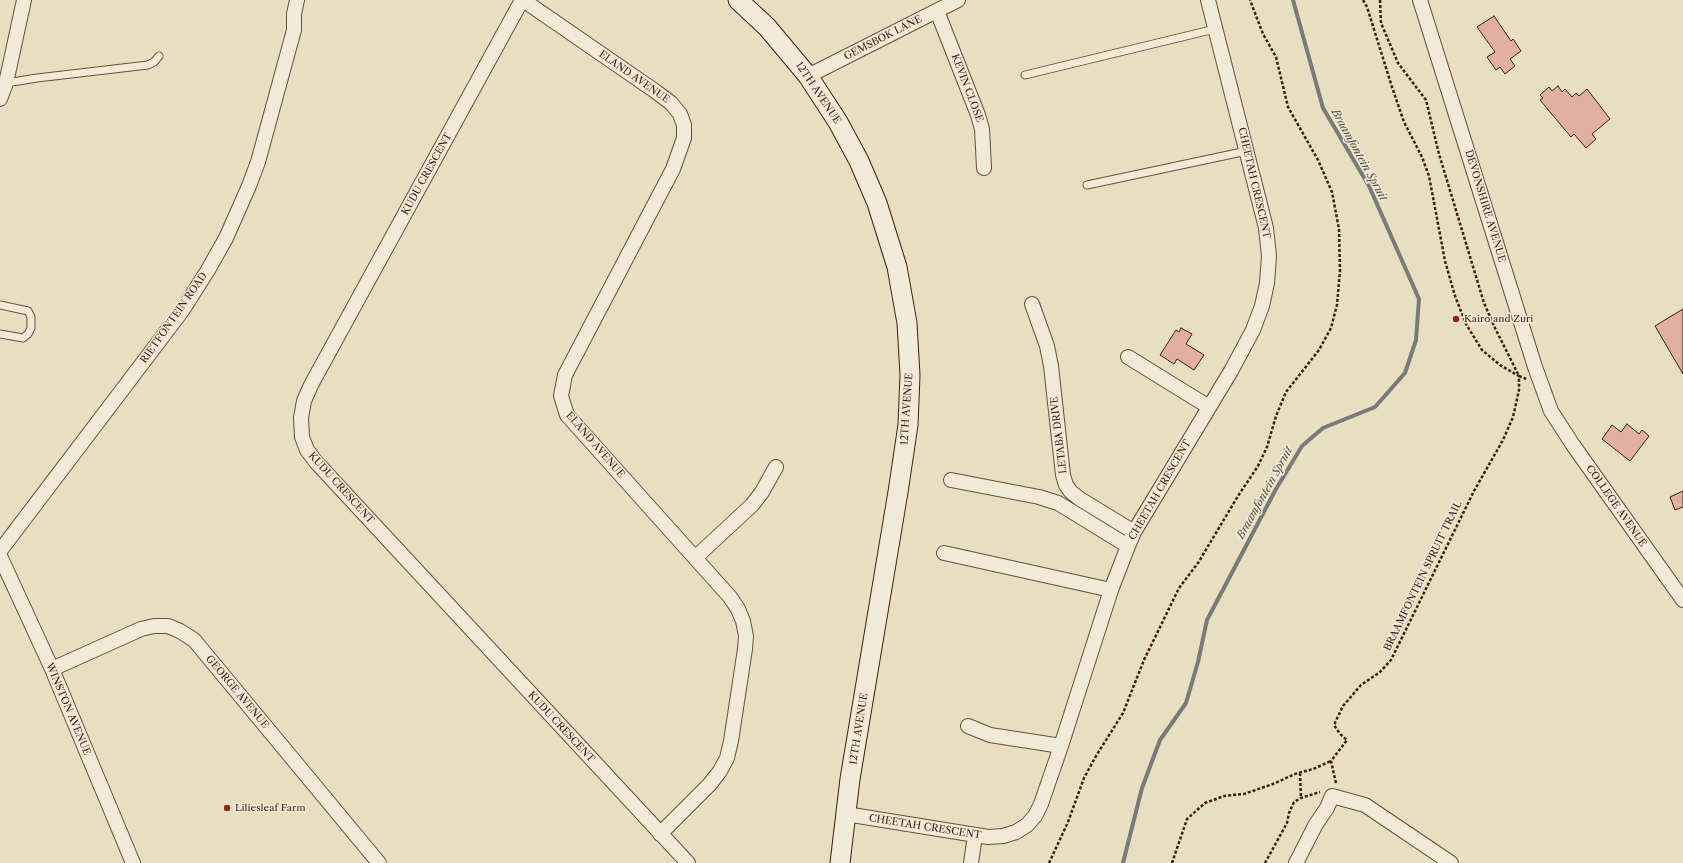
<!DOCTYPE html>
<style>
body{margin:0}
canvas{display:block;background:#e8dfc1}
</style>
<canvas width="1683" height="863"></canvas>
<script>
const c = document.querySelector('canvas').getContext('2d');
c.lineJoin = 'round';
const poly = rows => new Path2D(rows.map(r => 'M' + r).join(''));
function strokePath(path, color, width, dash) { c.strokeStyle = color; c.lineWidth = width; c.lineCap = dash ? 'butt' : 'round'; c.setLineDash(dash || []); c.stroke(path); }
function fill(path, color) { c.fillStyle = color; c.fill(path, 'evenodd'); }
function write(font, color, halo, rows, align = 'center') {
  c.font = font + ' "Libre Caslon Text",serif'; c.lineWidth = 3; c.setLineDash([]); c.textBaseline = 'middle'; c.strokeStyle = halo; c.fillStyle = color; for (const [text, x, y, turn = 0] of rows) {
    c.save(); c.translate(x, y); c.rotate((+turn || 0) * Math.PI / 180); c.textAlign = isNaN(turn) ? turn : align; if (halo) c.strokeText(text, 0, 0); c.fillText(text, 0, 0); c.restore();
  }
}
const stream = poly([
 [1123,863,1142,788,1160,740,1186,703,1198,662,1207,620,1276,489,1302,446,1323,428,1375,407,1405,373,1416,340,1419,299,1369,186,1323,108,1293,0]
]);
const building = poly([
 [1494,16,1511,41,1513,39,1521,51,1510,59,1515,66,1505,74,1500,67,1496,70,1487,57,1495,52,1477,27,1494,16],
 [1558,86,1562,92,1565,89,1572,97,1576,93,1579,96,1587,89,1610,119,1592,134,1596,139,1586,148,1574,134,1571,137,1540,100,1543,98,1540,95,1549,87,1552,91,1558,86],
 [1683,309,1683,374,1655,326,1683,309],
 [1181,328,1192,334,1186,344,1204,355,1194,370,1177,359,1174,364,1160,355,1176,330,1179,332,1181,328],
 [1627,424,1639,434,1642,430,1649,436,1630,461,1602,439,1612,425,1621,432,1627,424],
 [1683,491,1683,507,1675,510,1670,497,1683,491]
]);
const path = poly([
 [1380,0,1381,23,1398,63,1426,100,1439,154,1484,303,1495,328,1519,376,1526,379],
 [1300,773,1301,798],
 [1336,783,1331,761,1347,740,1340,734,1334,725,1343,706,1361,685,1380,672,1391,660,1474,491,1503,440,1513,417,1519,390,1519,376,1500,365,1482,350,1466,324,1455,296,1445,261,1429,176,1422,157,1404,122,1392,87,1367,7,1363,0],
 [1049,863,1068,822,1084,778,1096,756,1123,713,1144,660,1179,588,1198,563,1238,496,1258,466,1267,447,1276,416,1286,392,1319,350,1331,328,1337,305,1340,270,1339,229,1332,192,1318,160,1288,107,1276,57,1263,34,1250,0],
 [1172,863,1187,819,1205,803,1224,796,1244,794,1273,784,1295,774,1313,769,1331,761],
 [1265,863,1287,823,1289,813,1294,802,1301,798,1320,792]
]);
const lane = poly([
 [1025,75,1215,29],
 [6,83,37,78,148,65,154,62,159,56],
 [1087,185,1247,151],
 [0,305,28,311,31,317,31,328,28,334,23,338,0,334]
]);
const street = poly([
 [522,0,311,385,304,401,301,418,302,437,307,450,316,462,688,863],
 [523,0,655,91,671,103,680,114,684,125,684,138,673,169,565,375,561,396,567,415,730,597,738,609,743,621,746,636,745,649,731,741,727,758,720,771,710,784,660,834],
 [1420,0,1535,367,1551,411,1573,445,1683,600],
 [937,11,978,115,982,129,984,168],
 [808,76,958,0],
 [0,99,6,83,24,0],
 [1032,304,1047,346,1051,366,1063,475,1066,485,1071,492,1080,499,1134,532],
 [1128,357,1209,407],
 [951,480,1039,497,1058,503,1128,546],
 [0,551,182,311,208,270,226,238,249,186,258,162,294,30,294,14,297,0],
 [944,553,1111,590],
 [0,556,52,669,133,863],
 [696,557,752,505,762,492,776,467],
 [52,669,141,629,154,626,168,626,180,631,194,640,379,863],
 [968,726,990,735,1061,746],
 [846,814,988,837,1003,836,1016,832,1027,825,1035,816,1041,804,1061,746,1111,590,1128,546,1134,532,1231,371,1253,330,1262,306,1267,283,1269,256,1266,228,1208,0],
 [971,863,975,835],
 [1296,863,1316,824,1327,808,1332,796,1365,805,1451,863]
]);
const secondary = poly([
 [738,0,767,27,808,76,838,122,859,161,877,203,897,267,907,323,910,375,908,425,898,492,850,779,840,863]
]);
const markers = [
 [1456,319,4,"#8f2418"],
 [227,808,4,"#8f2418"]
];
const streetNames = [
 ["GEMSBOK LANE",883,38,-27],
 ["ELAND AVENUE",634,77,35],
 ["KEVIN CLOSE",967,88,69],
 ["12TH AVENUE",818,93,56],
 ["KUDU CRESCENT",427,174,-61],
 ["CHEETAH CRESCENT",1254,183,77],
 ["DEVONSHIRE AVENUE",1485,206,73],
 ["RIETFONTEIN ROAD",174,318,-55],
 ["12TH AVENUE",907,409,-86],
 ["LETABA DRIVE",1059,435,-97],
 ["ELAND AVENUE",595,445,49],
 ["KUDU CRESCENT",341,488,48],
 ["CHEETAH CRESCENT",1160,490,-60],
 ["COLLEGE AVENUE",1616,506,55],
 ["BRAAMFONTEIN SPRUIT TRAIL",1423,576,-64],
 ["GEORGE AVENUE",237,692,50],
 ["WINSTON AVENUE",68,709,67],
 ["KUDU CRESCENT",561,727,47],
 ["12TH AVENUE",859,729,-81],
 ["CHEETAH CRESCENT",925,827,9]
];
const poiNames = [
 ["Kairo and Zuri",1464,319],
 ["Liliesleaf Farm",235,808]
];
const waterNames = [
 ["Braamfontein Spruit",1359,155,61],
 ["Braamfontein Spruit",1265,493,-61]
];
strokePath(stream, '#787b78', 4);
fill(building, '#e2b0a0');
strokePath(building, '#401e0e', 1);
strokePath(lane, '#6a4e3b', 9);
strokePath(street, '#6a4e3b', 16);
strokePath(secondary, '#401e0e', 21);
strokePath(path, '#401e0e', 2.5, [3, 2]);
strokePath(lane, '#f0ead7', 7);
strokePath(street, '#f0ead7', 14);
strokePath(secondary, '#f0ead7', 19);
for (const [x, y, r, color] of markers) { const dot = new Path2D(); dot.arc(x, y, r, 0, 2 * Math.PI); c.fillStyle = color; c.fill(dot); strokePath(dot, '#f0ead7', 1.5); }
write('10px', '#401e0e', '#f0ead7', streetNames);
write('10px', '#401e0e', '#f0ead7', poiNames, 'left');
write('italic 11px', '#5c4c43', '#f0ead7', waterNames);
</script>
